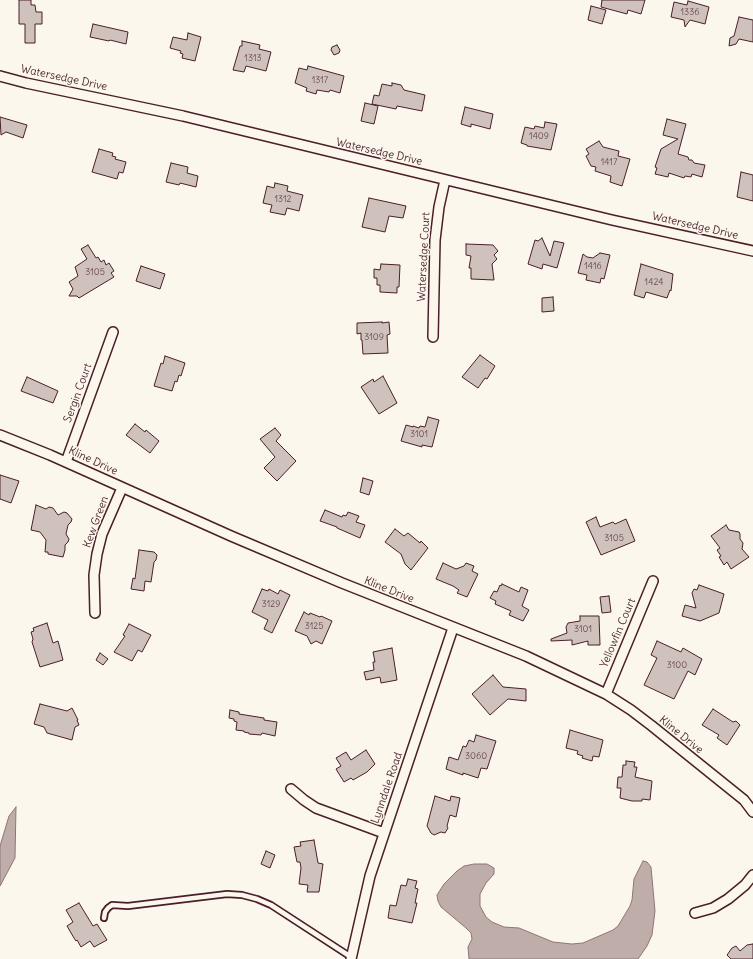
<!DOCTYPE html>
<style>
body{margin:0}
canvas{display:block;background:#fbf7ec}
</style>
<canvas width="753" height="959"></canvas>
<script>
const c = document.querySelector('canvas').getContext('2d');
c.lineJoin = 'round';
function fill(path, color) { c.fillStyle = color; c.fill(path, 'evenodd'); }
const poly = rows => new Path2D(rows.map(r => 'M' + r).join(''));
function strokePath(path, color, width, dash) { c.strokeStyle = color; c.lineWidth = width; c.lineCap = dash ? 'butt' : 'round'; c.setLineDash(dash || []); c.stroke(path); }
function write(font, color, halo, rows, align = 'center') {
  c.font = font + ' Delius,sans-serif'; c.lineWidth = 3; c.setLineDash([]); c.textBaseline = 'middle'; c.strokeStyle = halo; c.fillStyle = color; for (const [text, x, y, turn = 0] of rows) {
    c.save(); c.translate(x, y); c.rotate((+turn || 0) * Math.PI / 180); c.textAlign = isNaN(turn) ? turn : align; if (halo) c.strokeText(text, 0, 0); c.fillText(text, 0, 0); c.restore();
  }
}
const water = poly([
 [16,807,15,858,0,886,0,846,9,816,16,807],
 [643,861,647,862,651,867,655,911,652,935,647,946,638,959,469,959,468,947,472,939,471,933,466,928,441,907,438,901,437,895,444,884,457,871,464,866,474,864,487,864,494,868,494,874,486,883,480,894,480,906,486,917,492,922,504,927,519,928,553,942,572,944,583,943,613,930,618,926,630,906,632,900,634,879,643,861]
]);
const building = poly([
 [19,0,31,0,31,5,35,5,36,12,42,12,42,24,35,24,35,43,25,43,25,24,19,24,19,0],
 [602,0,645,0,641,14,628,10,627,14,601,7,602,0],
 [688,1,709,7,705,24,690,20,685,27,684,20,671,17,674,2,687,5,688,1],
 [591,6,606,10,602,24,588,20,591,6],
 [739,17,753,20,753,42,739,39,736,44,729,46,730,38,734,36,739,17],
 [93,24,128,32,126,44,110,40,109,41,90,37,93,24],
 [188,33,201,37,195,61,182,58,183,54,180,53,181,51,170,48,173,37,187,40,188,33],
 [242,41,260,45,259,49,271,52,266,71,246,66,244,72,233,70,240,46,242,46,242,41],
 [337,45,340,50,339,53,334,55,331,50,332,47,337,45],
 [308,66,344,76,340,93,330,90,329,92,317,90,316,94,306,91,307,88,295,83,299,68,307,70,308,66],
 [392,83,401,85,404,90,425,95,422,111,397,106,396,109,372,104,374,95,379,96,382,84,392,86,392,83],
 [365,103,378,106,374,124,361,121,365,103],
 [465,107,493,114,490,129,471,124,471,127,461,124,465,107],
 [0,117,27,125,23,138,6,132,1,135,0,117],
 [667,119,686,124,678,154,688,157,689,160,692,160,694,163,705,165,702,177,692,174,691,177,685,176,684,178,669,173,668,177,655,174,657,168,655,167,661,149,678,139,663,135,667,119],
 [545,122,557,124,551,150,527,146,527,145,521,143,525,127,534,129,535,126,544,128,545,122],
 [599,141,603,147,619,151,618,156,630,159,622,186,610,182,611,176,595,171,596,167,591,166,586,156,589,154,586,149,599,141],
 [99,149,113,153,112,156,116,157,115,159,126,162,123,173,119,172,117,179,92,172,99,149],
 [171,163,188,167,187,173,198,176,196,187,180,183,179,185,166,182,171,163],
 [741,172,753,175,753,201,737,197,741,172],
 [275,183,288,186,287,191,303,195,299,211,287,208,285,215,270,212,272,205,263,203,267,186,274,188,275,183],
 [369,198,406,206,403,218,389,216,385,232,362,227,369,198],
 [542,238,550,256,554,241,564,243,557,268,543,264,542,269,528,264,535,240,538,241,542,238],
 [466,244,493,245,498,251,494,255,497,259,492,264,494,280,471,279,471,268,469,268,471,256,466,255,466,244],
 [88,245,96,258,98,257,101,262,104,260,106,265,109,263,114,271,111,273,114,277,79,298,77,296,69,296,73,289,69,282,78,276,75,267,87,259,81,249,88,245],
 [600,253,610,255,604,279,601,278,600,283,586,280,587,275,578,273,583,254,587,257,593,258,600,253],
 [381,264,400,265,399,287,397,287,397,293,380,292,380,285,377,285,377,278,374,278,374,269,380,270,381,264],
 [641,264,673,274,671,291,670,290,667,298,646,292,644,298,634,295,641,264],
 [141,266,165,274,160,289,136,281,141,266],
 [553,297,554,311,542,312,542,298,553,297],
 [382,322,382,323,389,322,390,334,387,335,388,353,363,354,362,340,361,340,361,333,357,334,357,323,382,322],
 [480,355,495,366,487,379,485,378,478,388,462,377,480,355],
 [165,356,185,363,181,376,179,375,177,382,175,381,172,391,154,386,161,363,163,364,165,356],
 [383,376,397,403,379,414,361,387,373,379,374,382,383,376],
 [27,377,58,391,53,403,21,391,27,377],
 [428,417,439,420,432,447,422,445,422,447,401,441,406,425,413,427,413,426,419,428,420,426,425,427,428,417],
 [135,424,145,432,146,430,159,441,150,453,126,435,135,424],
 [275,428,281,435,276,441,296,461,277,481,264,468,275,457,260,439,275,428],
 [0,475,19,481,11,503,0,499,0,475],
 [363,478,373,481,369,495,360,492,363,478],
 [36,505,46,509,49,507,53,508,58,515,64,512,67,513,72,519,71,522,68,525,66,534,69,539,68,542,65,545,65,550,63,557,48,554,48,552,45,552,46,540,40,532,31,530,36,505],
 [325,510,342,517,343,515,346,516,348,512,359,516,356,522,365,525,360,538,337,528,337,527,320,521,325,510],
 [596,517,600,527,613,522,615,524,626,519,635,541,601,555,586,522,596,517],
 [726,525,729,530,739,532,740,534,740,539,743,543,742,549,749,557,731,569,727,562,724,565,719,557,721,556,717,550,720,548,711,536,726,525],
 [395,529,404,536,408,533,420,543,421,541,428,548,411,570,405,564,401,554,385,542,395,529],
 [139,550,154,552,157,555,156,560,154,562,151,582,145,581,144,591,131,589,133,578,135,579,139,550],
 [443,563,456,569,464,566,466,563,474,566,472,571,478,574,467,597,457,593,459,590,453,586,436,579,443,563],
 [502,584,519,592,521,587,528,590,522,606,529,610,523,621,509,615,511,611,495,604,496,601,490,598,494,591,497,592,500,585,501,586,502,584],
 [699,585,724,594,719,613,700,621,682,616,685,605,696,608,692,593,694,589,697,590,699,585],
 [262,589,268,591,269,589,278,594,280,590,290,595,272,633,264,629,268,620,252,612,262,589],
 [609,596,611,612,602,613,600,597,609,596],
 [304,612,309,615,310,613,320,617,321,616,332,621,322,644,316,641,311,644,307,636,295,631,304,612],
 [580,616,599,616,600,645,588,645,588,641,572,645,572,640,551,641,551,639,567,633,566,627,568,623,580,621,580,616],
 [47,623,53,643,58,641,63,660,40,667,32,642,33,639,31,632,34,631,33,628,47,623],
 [129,624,151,635,142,652,138,650,132,661,114,652,125,636,123,635,129,624],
 [657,641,681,652,683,648,702,659,695,675,688,671,674,699,644,685,657,658,651,655,657,641],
 [392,648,397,680,381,683,380,677,366,680,364,672,374,670,373,662,375,662,373,652,392,648],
 [100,653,108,659,103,665,96,660,100,653],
 [493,675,503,687,526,689,526,701,508,699,490,715,472,694,493,675],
 [40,704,67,711,72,708,78,720,77,720,79,725,75,727,72,740,47,733,44,727,34,724,40,704],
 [713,709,733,722,736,721,740,725,727,745,717,738,719,735,702,725,713,709],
 [230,710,239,712,239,714,264,718,264,720,277,722,275,736,262,733,261,735,249,734,249,733,244,732,244,731,236,730,237,722,234,721,234,719,229,718,230,710],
 [570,730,603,740,599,757,593,756,592,761,582,758,583,756,577,754,578,751,566,748,570,730],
 [476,735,496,741,487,769,481,768,478,778,463,773,463,775,446,769,449,757,458,760,463,746,466,747,469,740,474,742,476,735],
 [366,750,375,764,367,772,353,780,351,778,344,782,336,769,341,766,336,758,346,752,351,760,366,750],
 [626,761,635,762,634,767,637,767,635,777,652,781,650,800,642,799,642,801,632,801,620,798,621,788,617,788,618,777,622,777,623,765,626,765,626,761],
 [435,796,450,801,451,796,460,798,456,817,450,815,447,826,448,828,445,833,441,832,434,835,431,833,427,826,435,796],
 [314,840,318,863,323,864,319,892,307,892,308,885,299,884,301,868,300,862,297,862,294,847,301,846,300,842,314,840],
 [266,851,275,855,270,868,261,864,266,851],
 [408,879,417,881,415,888,418,889,415,903,417,903,412,923,388,918,390,905,396,906,401,885,406,886,408,879],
 [79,903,93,926,97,924,107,940,94,947,90,941,81,947,77,940,76,941,74,938,67,926,73,922,66,910,79,903],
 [753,944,753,959,731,959,727,955,732,948,736,946,740,951,747,945,753,944]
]);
const lane = poly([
 [104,918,105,912,108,908,112,905,128,906,227,894,242,895,257,899,271,905,351,957]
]);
const street = poly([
 [0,76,26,83,183,116,612,220,753,251],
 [433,337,435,240,439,207,445,180],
 [0,435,50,455,231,536,342,583,526,656,606,694,631,710,652,726,744,800,753,812],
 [66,462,113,332],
 [95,613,94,575,97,554,102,534,122,488],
 [606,694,653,581],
 [291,789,304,800,316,808,384,833],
 [695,913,713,908,728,899,745,885,753,875],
 [351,959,370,876,453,628]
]);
const numberNames = [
 ["1336",690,12],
 ["1313",253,58],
 ["1317",320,80],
 ["1409",539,136],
 ["1417",609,162],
 ["1312",283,199],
 ["1416",593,266],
 ["3105",95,272],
 ["1424",654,282],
 ["3109",374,337],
 ["3101",419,434],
 ["3105",614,538],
 ["3129",271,604],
 ["3125",314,626],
 ["3101",583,629],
 ["3100",677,665],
 ["3060",476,756]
];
const streetNames = [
 ["Watersedge Drive",64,78,12],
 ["Watersedge Drive",379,152,13],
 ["Watersedge Drive",695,226,13],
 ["Watersedge Court",424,257,-87],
 ["Sergin Court",78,393,-70],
 ["Kline Drive",93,461,25],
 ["Kew Green",96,522,-70],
 ["Kline Drive",389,590,22],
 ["Yellowfin Court",618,633,-67],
 ["Kline Drive",681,735,39],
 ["Lynndale Road",387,788,-71]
];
fill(water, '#bfadaa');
strokePath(water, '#907477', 1);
fill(building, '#cfc2bc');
strokePath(building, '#4a1f2b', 1);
strokePath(lane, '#4a1f2b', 8);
strokePath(street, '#4a1f2b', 12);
strokePath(lane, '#fbf7ec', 4.5);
strokePath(street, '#fbf7ec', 9);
write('9px', '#6b484f', null, numberNames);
write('11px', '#4a1f2b', '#fbf7ec', streetNames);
</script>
